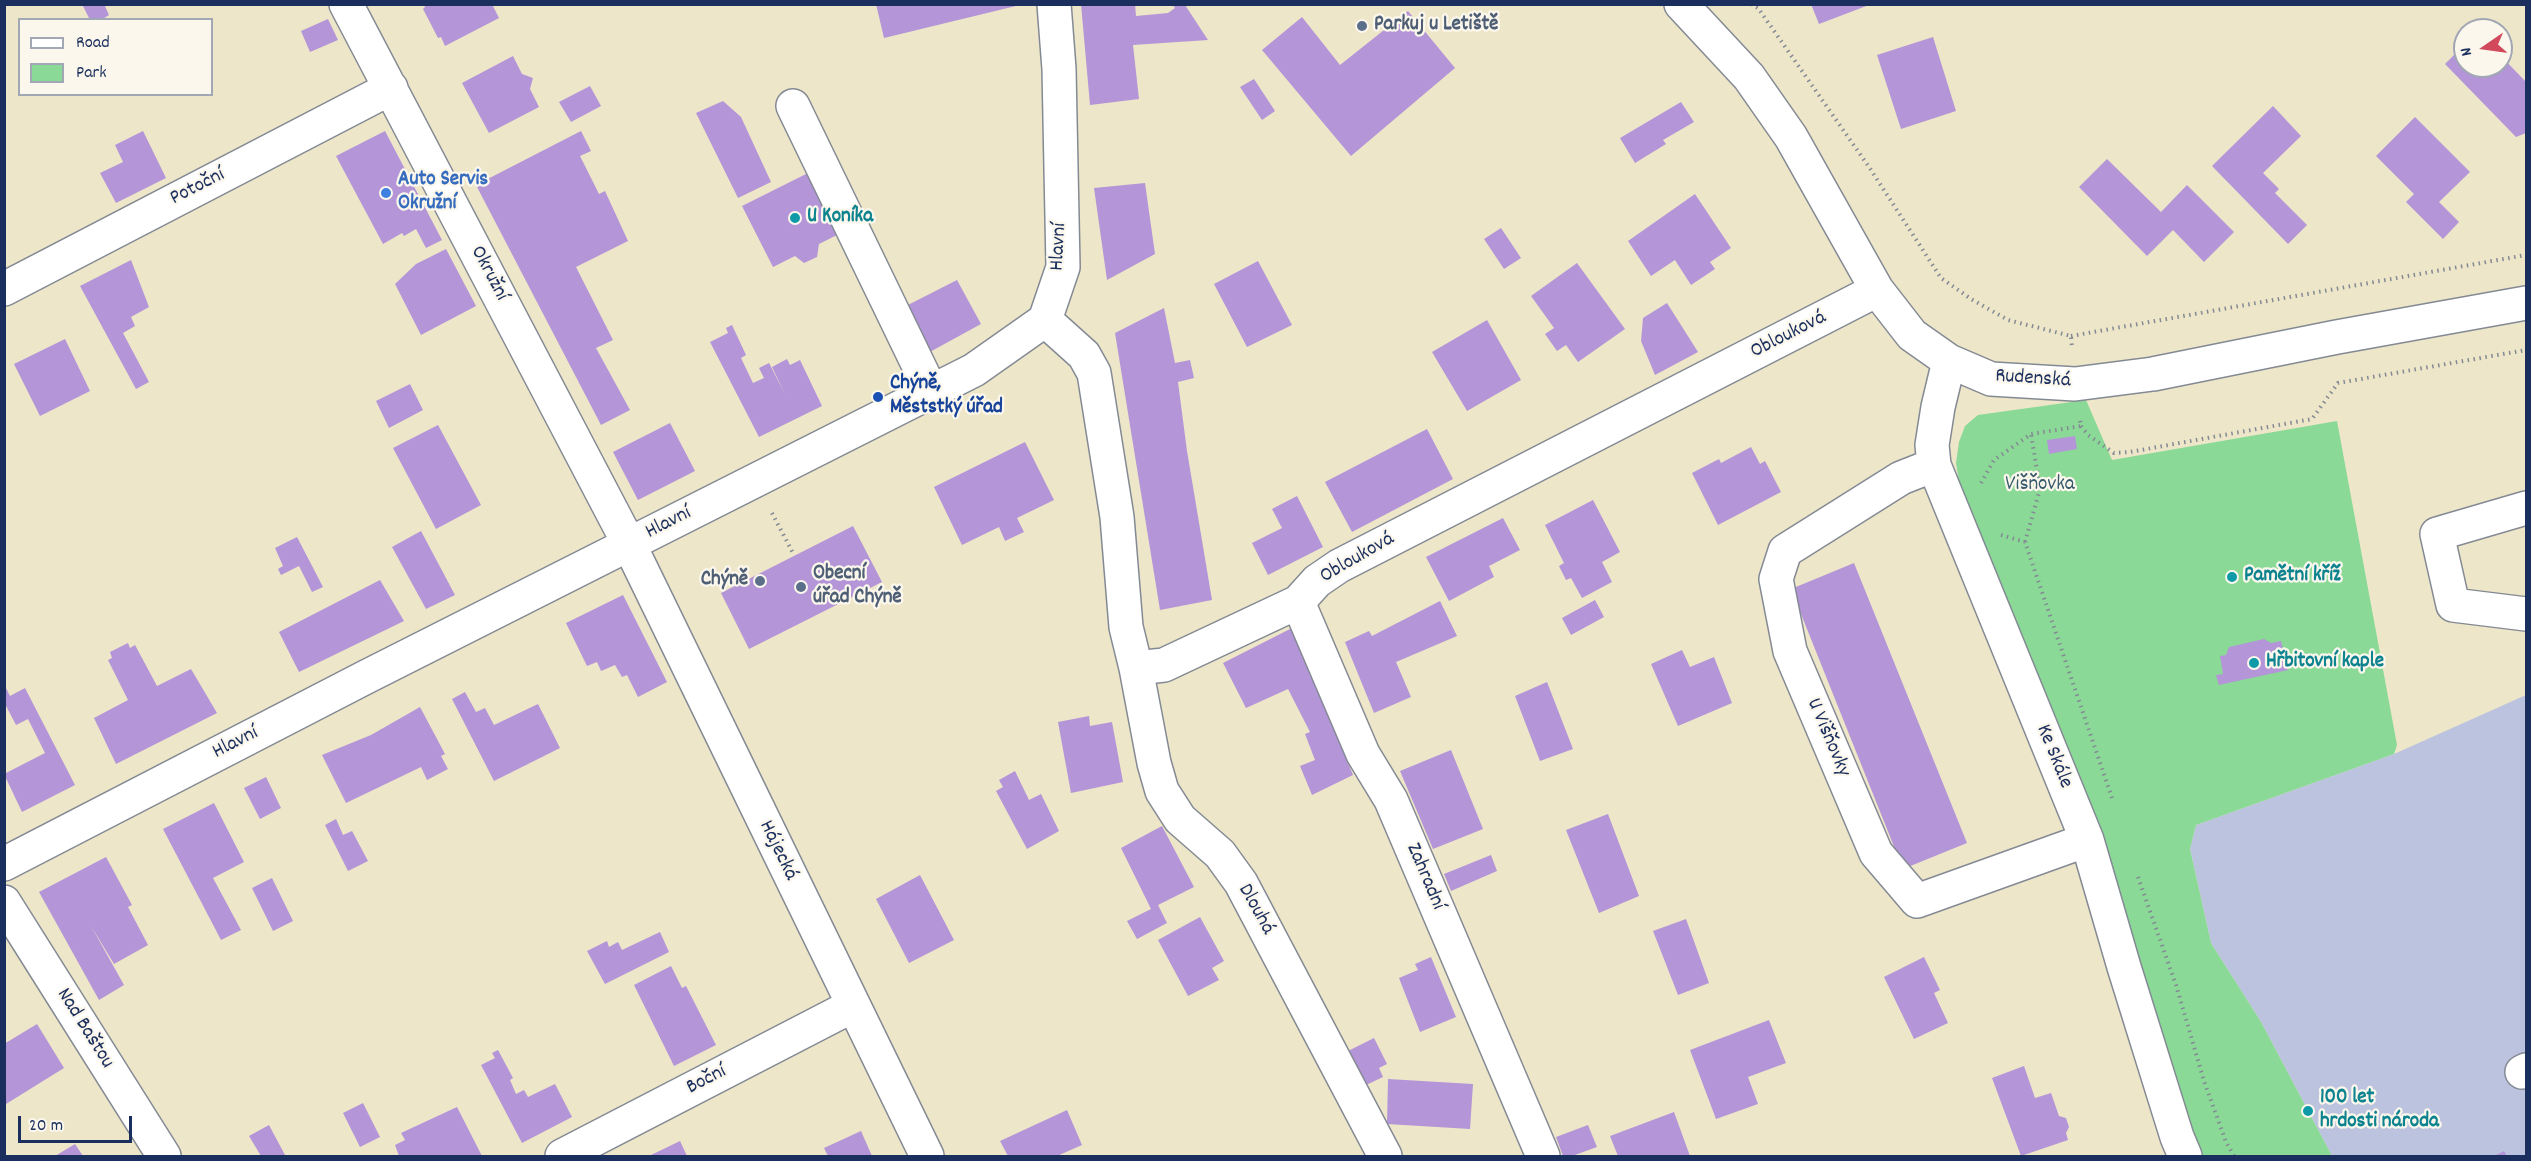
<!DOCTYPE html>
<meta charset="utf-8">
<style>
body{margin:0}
#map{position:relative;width:2531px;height:1161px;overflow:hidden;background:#ede6c9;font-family:Dekko,sans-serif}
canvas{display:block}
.frame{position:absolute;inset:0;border:6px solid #1b2f5e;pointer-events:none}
.legend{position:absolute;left:18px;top:18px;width:195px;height:78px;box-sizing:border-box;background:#fbf7ec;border:2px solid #a1a7b3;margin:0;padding:8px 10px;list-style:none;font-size:18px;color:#1b2f5e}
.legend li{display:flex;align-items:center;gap:12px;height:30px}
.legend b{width:30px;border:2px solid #a1a7b3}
.north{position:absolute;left:2453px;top:18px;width:60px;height:60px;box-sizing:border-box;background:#fbf7ec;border:2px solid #a1a7b3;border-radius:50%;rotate:257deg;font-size:16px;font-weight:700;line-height:24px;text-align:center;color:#1b2f5e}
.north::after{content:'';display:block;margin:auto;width:21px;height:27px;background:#d1495b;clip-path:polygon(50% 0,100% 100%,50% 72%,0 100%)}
.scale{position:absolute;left:18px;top:1116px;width:114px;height:27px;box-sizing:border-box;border:3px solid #1b2f5e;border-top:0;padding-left:8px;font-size:18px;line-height:21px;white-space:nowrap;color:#1b2f5e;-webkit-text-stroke:4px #fbf7ec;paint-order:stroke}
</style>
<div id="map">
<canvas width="2531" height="1161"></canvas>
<div class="frame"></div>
<ul class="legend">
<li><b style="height:8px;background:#fff"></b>Road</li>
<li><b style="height:16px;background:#8ad997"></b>Park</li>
</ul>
<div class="north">N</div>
<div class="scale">20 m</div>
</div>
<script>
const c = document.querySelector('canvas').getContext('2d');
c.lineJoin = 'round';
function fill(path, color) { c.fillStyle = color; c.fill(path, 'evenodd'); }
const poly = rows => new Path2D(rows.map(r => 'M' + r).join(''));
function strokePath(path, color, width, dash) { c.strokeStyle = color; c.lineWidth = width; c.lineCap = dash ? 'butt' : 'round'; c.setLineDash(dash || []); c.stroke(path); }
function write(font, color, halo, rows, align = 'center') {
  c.font = font + ' Dekko,sans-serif'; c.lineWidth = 4.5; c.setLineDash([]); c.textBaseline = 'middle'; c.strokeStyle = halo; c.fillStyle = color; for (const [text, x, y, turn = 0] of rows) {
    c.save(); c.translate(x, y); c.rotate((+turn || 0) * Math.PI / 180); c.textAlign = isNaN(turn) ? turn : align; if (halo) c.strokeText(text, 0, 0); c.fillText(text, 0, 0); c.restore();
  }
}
const industrial = poly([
 [2526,695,2526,1156,2332,1156,2261,1022,2211,943,2190,849,2196,825,2394,754]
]);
const green = poly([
 [2086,400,2112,460,2337,421,2397,745,2394,754,2196,825,2190,849,2211,943,2261,1022,2332,1156,2202,1156,2185,1122,2098,821,1960,488,1956,463,1959,442,1965,426,1978,415]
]);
const building = poly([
 [82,4,104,4,109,15,101,20,90,20],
 [424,4,492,4,499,18,445,46,441,37,438,38,423,9,425,7],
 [876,4,1020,4,1020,5,884,38],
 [1081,4,1135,4,1136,16,1168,13,1175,8,1173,5,1185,5,1208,40,1133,45,1139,99,1090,105],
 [1811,4,1869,4,1869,5,1819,24],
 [1408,11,1455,68,1351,156,1262,50,1302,17,1340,65],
 [328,19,338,40,310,52,301,31],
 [1933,37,1956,111,1901,129,1877,55],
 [2465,44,2465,66,2501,66,2501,56,2526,82,2526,133,2516,137,2445,64],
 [513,56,522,74,533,78,530,89,539,107,489,133,462,83],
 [1254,79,1275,111,1262,120,1240,87],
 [590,86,601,106,571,122,559,102],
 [723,101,741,117,771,182,738,198,696,113],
 [1681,102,1694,122,1663,140,1666,144,1635,163,1620,138],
 [2273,106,2301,136,2263,173,2279,189,2275,193,2307,225,2288,244,2212,166],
 [2415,117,2470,172,2439,202,2459,222,2443,239,2406,202,2414,194,2376,156],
 [143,131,166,178,116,203,100,173,123,162,115,145],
 [385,131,442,240,426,248,416,229,404,236,402,233,383,244,336,156],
 [581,131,591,151,580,156,599,194,605,191,628,241,576,267,613,340,596,348,630,410,601,425,476,185],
 [2107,159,2161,212,2187,185,2234,232,2204,262,2173,230,2147,256,2079,187],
 [816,169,847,230,819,244,817,257,804,263,795,256,773,267,742,206],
 [1145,183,1155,254,1107,280,1094,188],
 [1695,194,1731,248,1710,262,1715,269,1691,285,1675,260,1651,276,1628,241],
 [1501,228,1521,258,1504,269,1484,239],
 [446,249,476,306,421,335,395,284,416,264],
 [131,260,149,307,131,317,135,326,123,333,149,382,136,389,80,286],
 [1258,261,1292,325,1247,347,1214,284],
 [1577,263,1625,329,1578,362,1566,345,1557,351,1545,334,1554,328,1531,296],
 [957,280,981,324,928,353,904,307],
 [1667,303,1698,352,1655,375,1641,341,1643,318],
 [1164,308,1175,363,1190,360,1194,378,1178,382,1187,451,1212,600,1160,610,1115,333],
 [1487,320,1521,380,1467,411,1432,352],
 [732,325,746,355,741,358,753,383,764,378,759,368,769,363,785,394,772,367,787,359,790,365,800,360,822,406,759,437,710,342,728,333,726,328],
 [65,339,90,391,40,416,14,364],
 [410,384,423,410,389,428,376,401],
 [670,423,695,471,638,500,613,452],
 [438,425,481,505,436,529,393,448],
 [1427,429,1453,479,1352,532,1325,482],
 [2075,436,2077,449,2049,454,2047,440],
 [1025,442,1054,500,1017,518,1024,532,1005,541,999,527,962,545,934,487],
 [1751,447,1760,464,1765,461,1781,492,1718,525,1692,473,1719,459,1721,463],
 [1297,496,1323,547,1268,575,1252,543,1282,528,1272,509],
 [1593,500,1620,552,1602,562,1612,582,1582,598,1571,578,1566,580,1559,566,1564,563,1545,525],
 [1503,518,1520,550,1489,566,1494,577,1449,601,1426,557],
 [853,526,882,582,749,649,721,593],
 [421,531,455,595,426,609,392,547],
 [297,537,323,587,312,592,299,566,281,575,278,569,283,566,275,548],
 [1854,563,1967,843,1903,869,1791,589],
 [380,580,404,621,299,672,279,632],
 [623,595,667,682,638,697,627,675,622,677,615,665,601,671,597,662,587,666,566,623],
 [1595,600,1604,617,1571,635,1562,618],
 [1440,601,1457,636,1396,662,1411,697,1374,713,1345,642,1369,631,1372,636],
 [1292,628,1353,775,1312,795,1300,766,1315,760,1305,734,1310,732,1288,689,1246,708,1223,663],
 [2264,639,2271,643,2281,641,2288,670,2219,685,2216,675,2223,674,2220,656,2226,655,2229,647],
 [128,643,130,648,135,645,157,686,191,669,217,713,116,764,94,718,128,700,108,660,112,658,110,652],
 [1682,650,1690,667,1714,657,1732,703,1678,726,1651,664],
 [1547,682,1573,749,1540,761,1515,696],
 [4,684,10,696,25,688,75,785,22,812,4,774,45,753,28,719,16,725,4,702],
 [465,692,476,712,485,708,494,725,538,704,560,748,494,781,452,699],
 [420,707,445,754,441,756,448,769,427,780,421,767,346,803,322,755,371,735],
 [1089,716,1090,726,1112,722,1123,782,1071,793,1058,722],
 [1451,750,1483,829,1433,849,1400,771],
 [1015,771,1029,800,1041,794,1059,831,1027,849,996,791,1003,787,999,780],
 [266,777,281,808,260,819,244,788],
 [214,803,244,862,213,878,241,930,221,940,163,829],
 [1608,814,1639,896,1599,913,1566,830],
 [336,819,343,835,352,831,368,861,348,871,325,825],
 [1162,826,1194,887,1158,905,1167,923,1137,939,1127,921,1151,909,1121,848],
 [1491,855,1497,871,1451,891,1444,874],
 [106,857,132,905,128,907,148,945,114,964,91,926,124,985,99,1000,39,892],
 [920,875,954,940,909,963,876,899],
 [272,878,293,921,273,931,252,888],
 [1200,917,1224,961,1212,968,1219,980,1188,996,1158,940],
 [1686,919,1709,983,1678,995,1653,931],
 [660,932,669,952,605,984,587,951,607,941,609,947,618,942,622,950],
 [1431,957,1456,1017,1420,1032,1399,978,1418,970,1415,964],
 [1924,957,1940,990,1934,993,1948,1023,1914,1039,1884,977],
 [671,966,682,988,686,986,716,1045,674,1066,634,985],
 [1769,1020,1786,1063,1748,1077,1758,1104,1716,1119,1690,1050],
 [37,1024,64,1068,6,1104,4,1100,4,1044],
 [1374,1038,1387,1064,1379,1068,1383,1077,1366,1085,1348,1051],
 [498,1050,513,1078,510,1080,516,1094,524,1090,528,1097,555,1084,572,1117,522,1143,481,1065,495,1058,492,1053],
 [2024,1066,2035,1098,2051,1093,2059,1116,2066,1118,2069,1127,2066,1133,2068,1140,2021,1156,1992,1078],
 [1388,1079,1473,1084,1470,1129,1387,1124],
 [363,1103,380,1137,360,1147,343,1113],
 [457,1107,482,1156,399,1156,395,1145,405,1140,401,1133],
 [1067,1110,1082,1145,1057,1156,1008,1156,1000,1141],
 [1674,1112,1690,1156,1618,1156,1610,1136],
 [269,1125,285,1155,281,1156,261,1156,249,1136],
 [1588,1125,1597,1147,1572,1156,1563,1156,1556,1137],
 [861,1131,872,1156,828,1156,824,1148],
 [680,1141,687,1156,649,1156],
 [75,1144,83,1156,55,1156],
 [2504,1151,2507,1156,2494,1156]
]);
const path = poly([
 [1751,4,1758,8,1869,167,1941,278,1971,299,2008,320,2071,336,2072,347],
 [2071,336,2526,255],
 [2081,426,2088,435,2114,453,2130,452,2312,419,2338,383,2526,350],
 [1981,483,1994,460,2031,434,2081,426,2080,420],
 [772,513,793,553],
 [2001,535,2025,542,2112,798],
 [2025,542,2040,489,2031,434],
 [2138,877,2176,985,2204,1081,2226,1142,2234,1156]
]);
const minor = poly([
 [346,4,629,544,927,1156],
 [1681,4,1749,77,1791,137,1877,290,1912,335,1949,361,1991,379,2075,384,2153,374,2337,337,2526,303],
 [793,106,931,391],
 [4,289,391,88],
 [1045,320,1084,355,1094,373,1117,517,1126,627,1136,668,1164,665,1298,602,1317,581,1339,566,1877,290],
 [1949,361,1938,407,1932,445,1934,465,2087,840,2124,967,2177,1137,2185,1156],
 [1934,465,1901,478,1785,551,1776,579,1790,651,1876,853,1917,901,2087,840],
 [2526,508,2437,534,2453,605,2526,614],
 [1298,602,1363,754,1391,800,1543,1156],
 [1136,668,1154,763,1162,791,1180,819,1220,854,1241,883,1385,1156],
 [4,864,366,677,974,370,1045,320,1063,267,1059,69,1054,4],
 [4,902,164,1156],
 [2522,1072,2526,1070],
 [562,1156,852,1006]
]);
const markers = [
 [1362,26,6,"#5c6f8a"],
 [386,193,6,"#3f7fe0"],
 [795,218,6,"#0f9aa8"],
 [878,397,6,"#1a4fb4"],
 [2232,577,6,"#0f9aa8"],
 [760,581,6,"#5c6f8a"],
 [801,587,6,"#5c6f8a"],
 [2254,663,6,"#0f9aa8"],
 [2308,1111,6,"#0f9aa8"]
];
const serviceNames = [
 ["Parkuj u Letiště",1374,26],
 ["Obecní",813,575],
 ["úřad Chýně",813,599],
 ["Chýně",748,581,"right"]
];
const shopNames = [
 ["Auto Servis",398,181],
 ["Okružní",398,205]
];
const streetNames = [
 ["Potoční",198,188,-27],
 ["Hlavní",1060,247,-87],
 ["Okružní",488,274,62],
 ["Oblouková",1789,336,-27],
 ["Rudenská",2033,380,4],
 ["Hlavní",669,524,-27],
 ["Oblouková",1358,559,-30],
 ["U Višňovky",1827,738,67],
 ["Hlavní",236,744,-27],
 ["Ke Skále",2053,757,68],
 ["Hájecká",777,851,64],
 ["Zahradní",1424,877,67],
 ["Dlouhá",1255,910,61],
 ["Nad Baštou",84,1029,58],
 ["Boční",707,1081,-27]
];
const cultureNames = [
 ["U Koníka",807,218],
 ["Pamětní kříž",2244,577],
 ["Hřbitovní kaple",2266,663],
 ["100 let",2320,1099],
 ["hrdosti národa",2320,1123]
];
const transitNames = [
 ["Chýně,",890,385],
 ["Měststký úřad",890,409]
];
const parkNames = [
 ["Višňovka",2040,486]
];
fill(industrial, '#bcc3de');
fill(green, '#8ad997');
fill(building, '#b495d8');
strokePath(minor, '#848a94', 36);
strokePath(path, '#848a94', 4, [1.5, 4.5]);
strokePath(minor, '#fff', 33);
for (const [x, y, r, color] of markers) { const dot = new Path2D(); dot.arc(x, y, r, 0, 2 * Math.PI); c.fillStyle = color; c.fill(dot); strokePath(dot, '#fbf7ec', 2); }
write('bold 21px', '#4e5e75', '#fbf7ec', serviceNames, 'left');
write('bold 21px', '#366cbe', '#fbf7ec', shopNames, 'left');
write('21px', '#1b2f5e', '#fbf7ec', streetNames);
write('bold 21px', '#0d838f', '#fbf7ec', cultureNames, 'left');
write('bold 21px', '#164399', '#fbf7ec', transitNames, 'left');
write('21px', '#375a6c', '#fbf7ec', parkNames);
</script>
